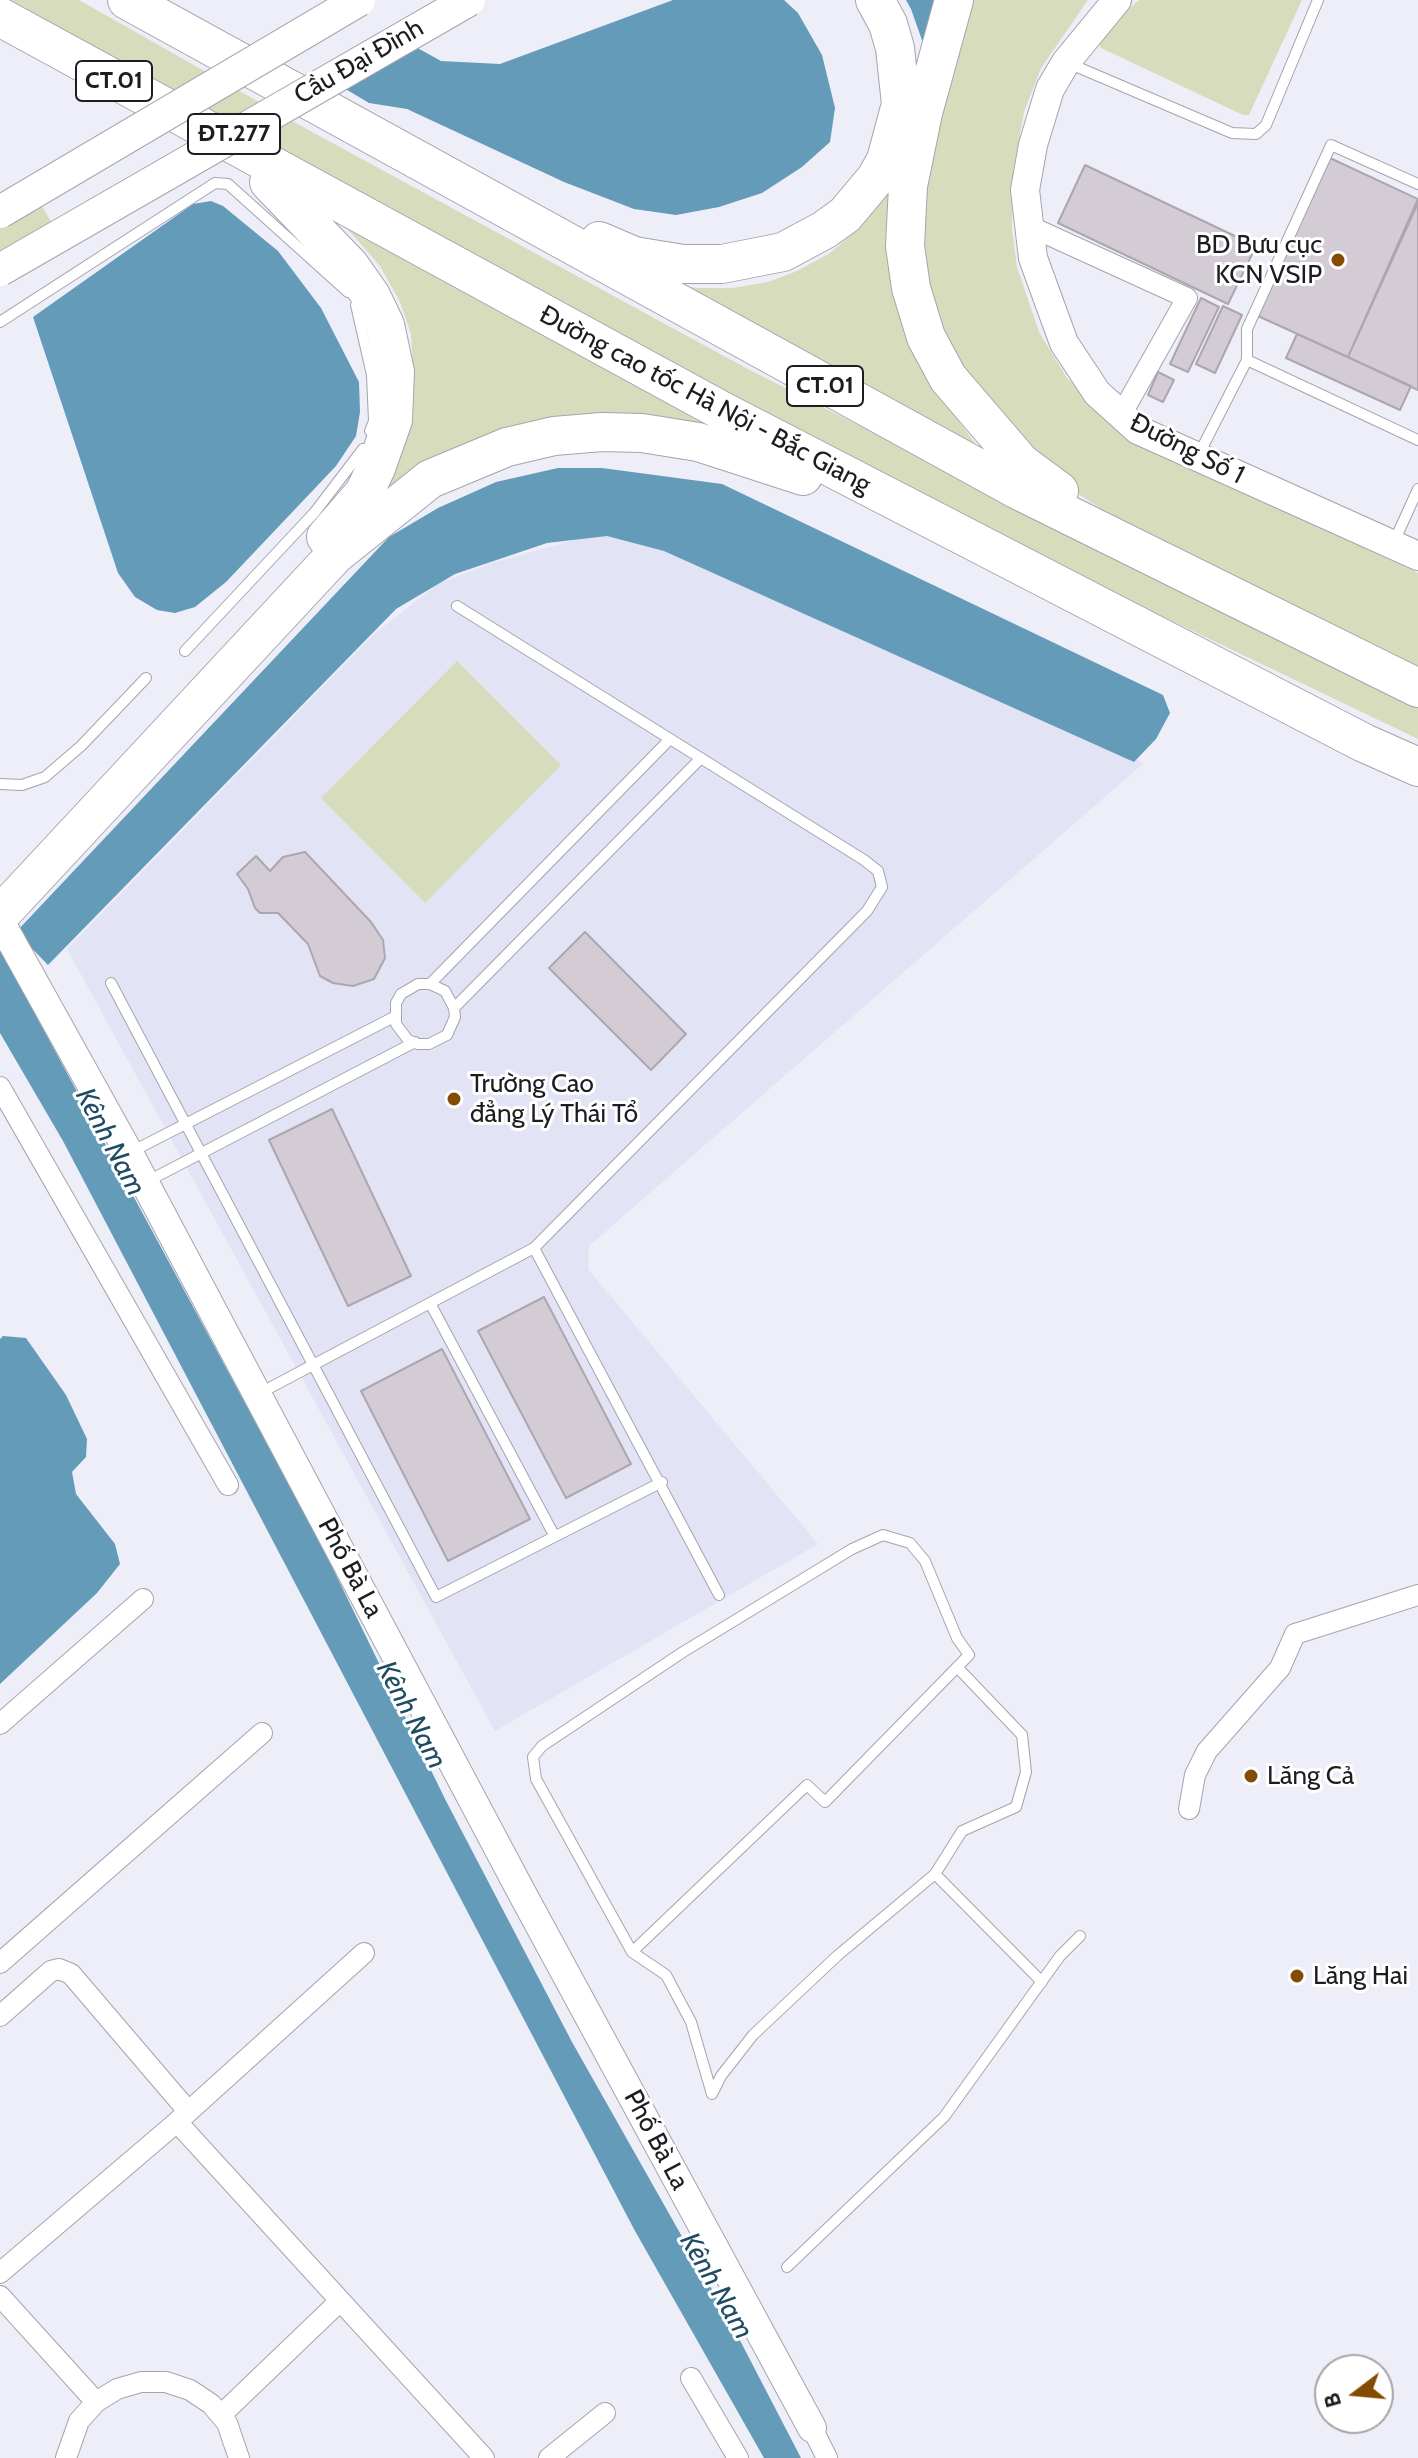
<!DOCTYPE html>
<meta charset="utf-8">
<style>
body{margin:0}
#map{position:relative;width:1418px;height:2458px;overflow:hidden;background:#eeeef9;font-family:Cabin,sans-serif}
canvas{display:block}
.north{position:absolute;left:1314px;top:2354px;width:80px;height:80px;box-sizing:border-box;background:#fff;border:2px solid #a5a5a6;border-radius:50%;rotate:254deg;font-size:22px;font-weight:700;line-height:32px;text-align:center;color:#1d1d21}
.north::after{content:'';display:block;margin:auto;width:28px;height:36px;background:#864b03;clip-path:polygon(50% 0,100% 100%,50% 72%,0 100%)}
</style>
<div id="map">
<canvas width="1418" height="2458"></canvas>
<div class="north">B</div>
</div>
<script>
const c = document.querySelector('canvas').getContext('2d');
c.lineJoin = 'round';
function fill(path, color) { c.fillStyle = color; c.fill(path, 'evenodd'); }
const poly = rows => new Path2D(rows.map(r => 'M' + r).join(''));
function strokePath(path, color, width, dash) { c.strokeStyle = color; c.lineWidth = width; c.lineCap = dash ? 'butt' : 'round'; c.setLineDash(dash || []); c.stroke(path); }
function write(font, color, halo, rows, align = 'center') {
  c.font = font + ' Cabin,sans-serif'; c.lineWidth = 6; c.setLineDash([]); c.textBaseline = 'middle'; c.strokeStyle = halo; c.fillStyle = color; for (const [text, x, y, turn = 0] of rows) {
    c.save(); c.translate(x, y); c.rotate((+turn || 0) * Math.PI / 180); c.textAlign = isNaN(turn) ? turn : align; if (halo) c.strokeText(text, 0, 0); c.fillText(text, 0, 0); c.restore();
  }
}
const built = poly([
 [596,534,619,534,699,560,1144,763,589,1246,588,1269,818,1544,495,1731,67,949,374,634,438,584,492,563]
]);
const green = poly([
 [11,0,79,0,305,128,746,368,1155,576,1418,701,1418,739,1126,599,866,468,152,81],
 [973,0,1088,0,1041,68,1024,112,1013,172,1012,229,1017,267,1039,332,1067,378,1136,442,1418,573,1418,675,1222,569,1101,509,1074,491,1027,453,942,340,918,259,932,136],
 [1139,0,1302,0,1249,115,1243,115,1101,48,1098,43,1107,28],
 [900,161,932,386,981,451,609,277,698,288,733,288,768,282,797,271,830,253,850,236,870,212],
 [39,201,53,225,0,255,0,225],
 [344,225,730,431,651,422,366,496,413,367,411,334,400,302,380,266],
 [457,661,561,765,425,903,321,798]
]);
const water = poly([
 [673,0,784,0,798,13,822,55,835,108,830,142,802,167,762,193,719,207,676,215,634,209,564,182,407,109,369,103,307,66,376,25,441,61,500,64],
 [906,0,936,0,923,43,911,9],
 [211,201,223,206,278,251,321,308,359,382,360,412,356,436,336,466,226,582,195,607,175,613,157,610,135,597,118,573,33,317,193,204],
 [558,468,602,468,722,484,1163,695,1170,713,1156,739,1134,762,664,551,607,536,547,543,455,574,396,609,48,965,16,932,389,537,438,508,496,482],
 [0,949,320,1542,445,1799,572,2042,732,2325,801,2458,764,2458,635,2231,63,1141,0,1033],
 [3,1336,26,1338,66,1395,87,1439,86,1457,72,1472,76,1494,115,1544,120,1564,97,1593,0,1684,0,1339]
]);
const pier = poly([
 [375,21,412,41,332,86,304,67]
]);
const building = poly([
 [1330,158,1418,199,1348,357,1258,316,1330,158],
 [1085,165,1256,246,1228,304,1058,223,1085,165],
 [1418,203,1418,390,1348,357,1418,203],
 [1201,298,1219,307,1188,372,1170,364,1201,298],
 [1223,306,1242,315,1215,373,1196,364,1223,306],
 [1297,334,1411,386,1400,410,1286,358,1297,334],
 [1158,372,1174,380,1163,402,1148,395,1158,372],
 [305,852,371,922,383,940,385,958,374,979,353,986,333,983,320,976,308,944,278,913,260,913,255,908,248,889,237,874,256,856,270,871,283,857,305,852],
 [585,932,686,1034,651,1070,549,968,585,932],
 [332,1109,411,1276,348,1306,269,1140,332,1109],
 [544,1297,631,1464,566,1498,478,1331,544,1297],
 [442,1349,530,1519,448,1561,361,1391,442,1349]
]);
const lane = poly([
 [1068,63,1232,133,1256,134,1266,125,1318,0],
 [356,305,372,375,374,421,370,431],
 [0,322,215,183,228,184,348,292],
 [1247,360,1418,440],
 [1199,454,1247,360,1247,329,1331,145,1418,184],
 [1394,542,1418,489],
 [185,651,315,512,363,449],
 [0,784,22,785,45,777,81,746,146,678],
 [111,983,436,1597,662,1482],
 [430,984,670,739],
 [454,1008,445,991,430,984,418,984,401,994,396,1003,396,1024,408,1040,418,1044,429,1044,447,1035,455,1017,454,1008,701,758],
 [129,1153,394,1017],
 [146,1182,415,1042],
 [534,1248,719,1595],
 [430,1303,554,1535],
 [260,1393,534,1248,867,911,882,887,878,871,864,860,457,606],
 [935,1874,962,1831,1016,1807,1026,1772,1022,1735,957,1667],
 [632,1952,807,1785,825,1802,969,1655,957,1638,925,1561,910,1543,883,1535,852,1549,683,1652,542,1746,533,1757,536,1779,632,1952,666,1975,691,2022,712,2094],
 [712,2094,721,2076,753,2035,837,1956,935,1874,1042,1982],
 [787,2267,944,2117,1060,1956,1080,1936]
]);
const street = poly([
 [1027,225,1187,298,1121,415],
 [0,1087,228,1485],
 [0,1724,143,1599],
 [1189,1809,1195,1775,1207,1751,1280,1668,1295,1634,1418,1595],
 [0,1963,262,1733],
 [0,2016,51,1971,59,1969,71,1974,188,2111],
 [177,2122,484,2458],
 [0,2273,177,2122,364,1953],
 [0,2296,96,2402],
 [691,2378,738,2458],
 [221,2415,340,2301],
 [812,2428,827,2458],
 [66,2458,79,2421,96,2402,117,2389,141,2382,166,2382,190,2390,211,2404,227,2423,239,2458],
 [549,2458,605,2413]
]);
const secondary = poly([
 [1117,0,1066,62,1050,89,1033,145,1025,190,1033,258,1064,343,1097,393,1138,430,1418,556],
 [0,921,129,1153,523,1895,812,2428]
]);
const highway = poly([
 [127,0,1018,490,1418,688],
 [954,0,923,113,908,186,905,246,911,288,926,337,948,378,1021,463,1059,491],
 [0,17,724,412,1364,743,1418,767],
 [269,182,350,266,371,296,385,325,395,372,393,420,376,468,364,493,326,537],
 [599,241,634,256,683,264,722,264,783,252,824,230,845,215,876,178,886,160,901,104,895,48,888,24,875,0],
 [0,915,335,555,430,479,507,447,554,436,602,432,642,433,698,442,803,476]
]);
const primaryBridge = poly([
 [0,212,359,0],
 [0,270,469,0]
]);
const markers = [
 [1338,260,8,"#864b03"],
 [454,1099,8,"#864b03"],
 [1251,1776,8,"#864b03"],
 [1297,1976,8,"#864b03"]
];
const shields = [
 [114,81,76],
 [234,134,92],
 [825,386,76]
];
const shieldNames = [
 ["CT.01",114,81],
 ["ĐT.277",234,134],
 ["CT.01",825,386]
];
const streetNames = [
 ["Cầu Đại Đình",359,62,-30],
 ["Đường cao tốc Hà Nội - Bắc Giang",705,400,28],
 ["Đường Số 1",1187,449,27],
 ["Phố Bà La",350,1568,62],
 ["Phố Bà La",656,2140,62]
];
const poiNames = [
 ["BD Bưu cục",1322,245,"right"],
 ["KCN VSIP",1322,275,"right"],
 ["Trường Cao",470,1084],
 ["đẳng Lý Thái Tổ",470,1114],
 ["Lăng Cả",1267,1776],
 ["Lăng Hai",1313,1976]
];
const waterNames = [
 ["Kênh Nam",110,1142,62],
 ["Kênh Nam",411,1715,62],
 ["Kênh Nam",716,2286,60]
];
fill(built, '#e2e3f5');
fill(green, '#d7ddbc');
fill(water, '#639bb8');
fill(pier, '#eeeef9');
fill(building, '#d4ccd5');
strokePath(building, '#ada6ae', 2);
strokePath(lane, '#a4a4ae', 12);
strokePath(street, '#a4a4ae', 22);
strokePath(secondary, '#a4a4ae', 30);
strokePath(highway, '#a4a4ae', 40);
strokePath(lane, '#fff', 10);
strokePath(street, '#fff', 20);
strokePath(secondary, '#fff', 28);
strokePath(highway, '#fff', 38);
strokePath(primaryBridge, '#a4a4ae', 34, []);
strokePath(primaryBridge, '#fff', 32);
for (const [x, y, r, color] of markers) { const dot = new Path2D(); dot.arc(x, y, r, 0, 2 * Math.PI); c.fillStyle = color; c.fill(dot); strokePath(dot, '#fff', 3); }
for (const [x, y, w] of shields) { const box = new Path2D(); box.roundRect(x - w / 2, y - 20, w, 40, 6); c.fillStyle = '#fff'; c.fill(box); strokePath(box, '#1d1d21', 2); }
write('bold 24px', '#1d1d21', null, shieldNames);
write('26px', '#1d1d21', '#fff', streetNames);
write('26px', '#1d1d21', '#fff', poiNames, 'left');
write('italic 28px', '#1e4c62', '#fff', waterNames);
</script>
